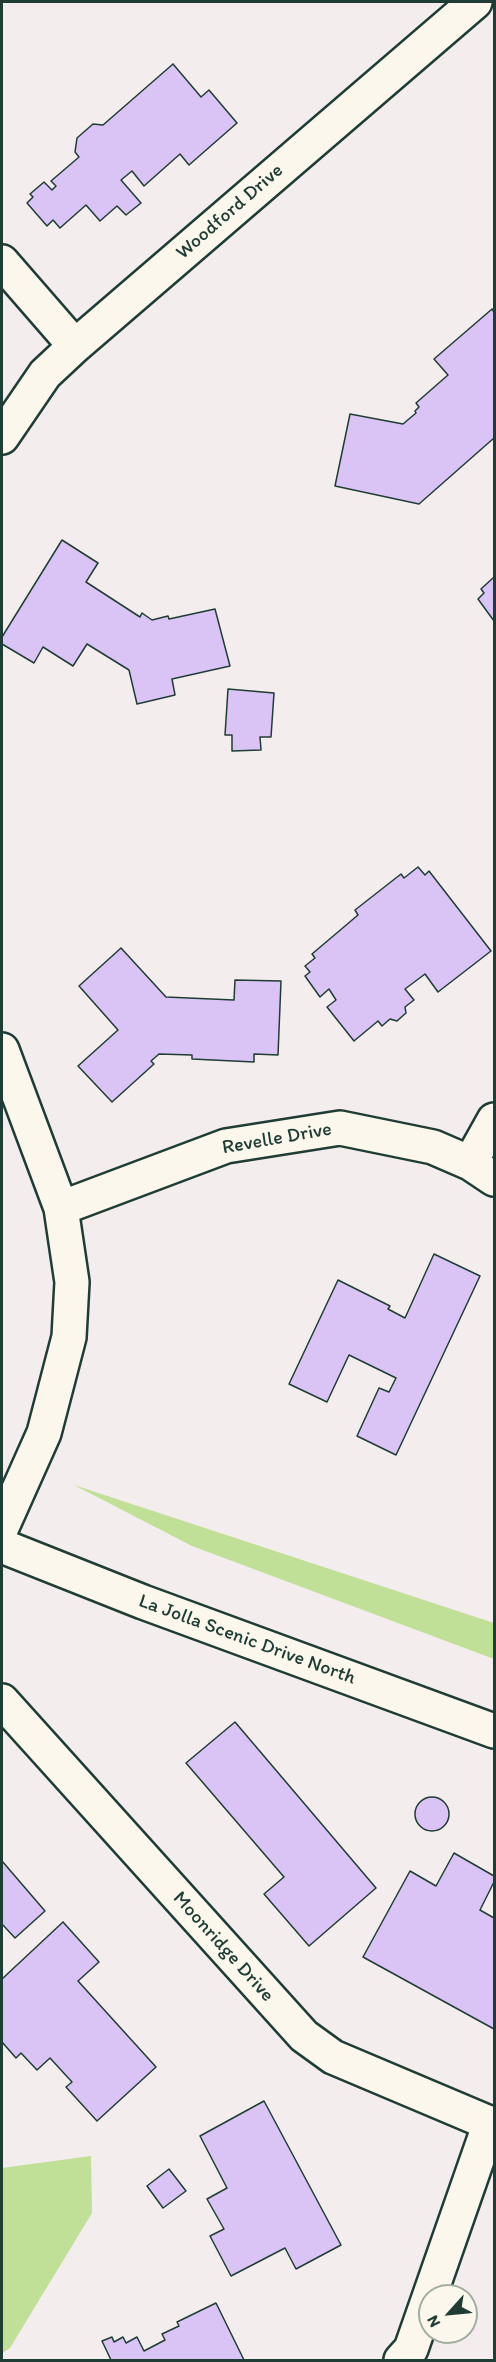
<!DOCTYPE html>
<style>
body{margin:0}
#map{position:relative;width:496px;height:2362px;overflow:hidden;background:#f4edee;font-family:Itim,sans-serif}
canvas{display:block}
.frame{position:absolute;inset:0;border:3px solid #1f3d34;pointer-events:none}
.north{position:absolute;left:418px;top:2284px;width:60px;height:60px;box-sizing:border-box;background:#fbf7ec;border:2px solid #a3ada2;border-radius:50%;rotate:243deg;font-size:16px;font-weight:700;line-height:24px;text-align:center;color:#1f3d34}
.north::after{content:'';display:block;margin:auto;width:21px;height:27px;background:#1f3d34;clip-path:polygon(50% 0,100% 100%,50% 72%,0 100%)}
</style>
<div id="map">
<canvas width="496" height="2362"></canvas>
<div class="frame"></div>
<div class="north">N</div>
</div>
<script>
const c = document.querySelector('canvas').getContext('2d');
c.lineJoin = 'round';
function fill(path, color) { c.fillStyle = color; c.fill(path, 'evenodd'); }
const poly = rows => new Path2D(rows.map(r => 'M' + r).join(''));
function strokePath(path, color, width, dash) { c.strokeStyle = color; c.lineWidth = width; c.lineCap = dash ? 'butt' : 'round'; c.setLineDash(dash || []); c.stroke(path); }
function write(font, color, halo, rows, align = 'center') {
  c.font = font + ' Itim,sans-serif'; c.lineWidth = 4.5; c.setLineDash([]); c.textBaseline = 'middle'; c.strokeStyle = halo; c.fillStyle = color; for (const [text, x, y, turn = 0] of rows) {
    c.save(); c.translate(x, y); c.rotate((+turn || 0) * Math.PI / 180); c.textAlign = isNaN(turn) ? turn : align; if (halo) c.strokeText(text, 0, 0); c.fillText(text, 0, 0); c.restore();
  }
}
const green = poly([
 [74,1485,494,1623,494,1659,192,1546],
 [91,2156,92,2213,10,2348,2,2353,2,2168]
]);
const building = poly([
 [173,64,201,97,209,90,237,123,189,165,180,154,144,186,132,171,121,180,141,203,126,215,117,206,100,221,86,205,60,228,53,220,47,226,27,203,33,197,30,194,44,182,52,190,56,186,51,181,79,157,75,152,77,138,93,124,103,125,173,64],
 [492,309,494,312,494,438,419,504,335,486,350,414,403,424,416,413,415,411,419,407,416,403,448,375,434,359,492,309],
 [62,540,98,563,86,582,140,617,142,613,152,620,168,616,169,619,215,609,230,666,172,679,175,695,137,704,129,670,87,644,73,666,43,647,34,663,2,644,2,637,62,540],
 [494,577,494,621,478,599,484,593,481,589,494,577],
 [228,689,274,693,271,737,260,737,261,750,232,751,232,735,225,735,228,689],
 [418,867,425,875,429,871,491,951,438,992,425,974,405,989,414,1000,405,1007,406,1013,397,1021,390,1019,382,1026,378,1021,354,1041,327,1007,336,1000,329,989,320,997,305,976,310,972,305,966,315,958,312,954,358,915,355,910,401,874,404,878,418,867],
 [121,948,166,997,234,1000,235,980,281,981,278,1055,254,1054,254,1062,192,1059,192,1055,159,1054,151,1061,154,1064,112,1102,78,1066,118,1030,79,986,121,948],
 [434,1254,480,1276,396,1455,357,1436,379,1388,389,1392,396,1378,349,1355,327,1402,289,1384,338,1280,390,1306,388,1309,405,1318,434,1254],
 [235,1722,376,1888,309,1946,264,1894,284,1877,186,1763,235,1722],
 '415 1814a17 17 0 1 1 34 0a17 17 0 1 1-34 0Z',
 [454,1853,494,1876,494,1882,480,1910,494,1918,494,2029,363,1957,410,1871,436,1886,454,1853],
 [2,1861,45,1911,15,1938,2,1924,2,1861],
 [63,1922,99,1962,78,1981,156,2067,97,2121,66,2087,72,2082,50,2058,37,2070,21,2053,16,2058,2,2042,2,1979,63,1922],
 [264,2101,341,2245,296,2269,285,2248,231,2276,210,2236,224,2229,207,2199,227,2188,200,2136,264,2101],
 [169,2169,186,2191,163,2208,147,2186,169,2169],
 [216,2303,244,2360,111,2360,102,2341,112,2337,114,2342,123,2337,126,2343,137,2337,144,2351,165,2340,162,2334,179,2326,177,2322,216,2303]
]);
const street = poly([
 [2,262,75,346],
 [2,437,45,374,75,346,475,2],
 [2,1050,61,1208,72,1282,69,1337,44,1433,2,1527],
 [470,1163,494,1120],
 [61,1208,226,1146,340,1128,433,1147,470,1163,494,1179],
 [401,2360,411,2349,490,2123]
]);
const secondary = poly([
 [2,1546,143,1602,494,1731],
 [2,1701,304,2036,333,2057,494,2125]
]);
const streetNames = [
 ["Woodford Drive",230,212,-41],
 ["Revelle Drive",277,1139,-10],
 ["La Jolla Scenic Drive North",247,1640,20],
 ["Moonridge Drive",223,1947,48]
];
fill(green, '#c0df97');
fill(building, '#dac4f5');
strokePath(building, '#1f3d34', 1.5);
strokePath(street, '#1f3d34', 38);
strokePath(secondary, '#1f3d34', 38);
strokePath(street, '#fbf7ec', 33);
strokePath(secondary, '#fbf7ec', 33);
write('20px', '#1f3d34', '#fbf7ec', streetNames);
</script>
